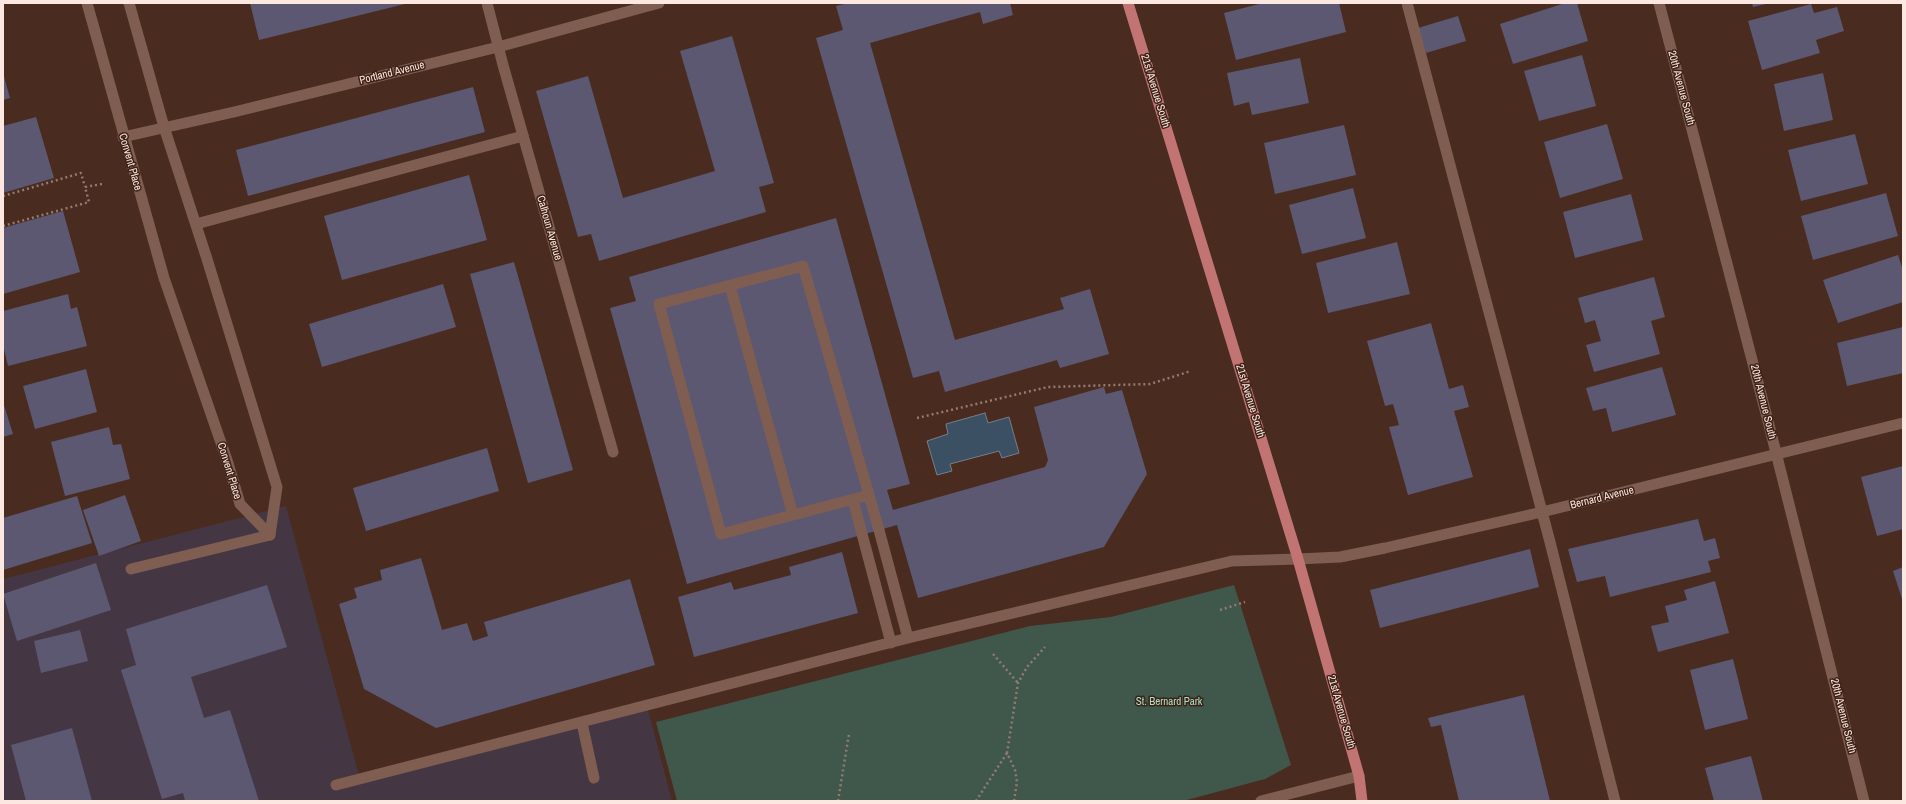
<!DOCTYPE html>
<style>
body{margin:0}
#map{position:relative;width:1906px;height:804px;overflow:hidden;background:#492b20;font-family:"Archivo Narrow",sans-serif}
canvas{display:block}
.frame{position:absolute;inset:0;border:4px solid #fce8e0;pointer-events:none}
</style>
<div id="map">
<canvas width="1906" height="804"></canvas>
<div class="frame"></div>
</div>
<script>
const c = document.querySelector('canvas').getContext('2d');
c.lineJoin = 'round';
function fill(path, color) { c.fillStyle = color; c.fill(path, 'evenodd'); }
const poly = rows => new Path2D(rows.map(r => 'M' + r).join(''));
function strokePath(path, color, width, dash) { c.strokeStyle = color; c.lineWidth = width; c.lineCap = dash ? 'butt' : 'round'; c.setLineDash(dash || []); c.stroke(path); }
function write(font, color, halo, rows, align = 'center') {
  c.font = font + ' "Archivo Narrow",sans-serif'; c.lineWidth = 3; c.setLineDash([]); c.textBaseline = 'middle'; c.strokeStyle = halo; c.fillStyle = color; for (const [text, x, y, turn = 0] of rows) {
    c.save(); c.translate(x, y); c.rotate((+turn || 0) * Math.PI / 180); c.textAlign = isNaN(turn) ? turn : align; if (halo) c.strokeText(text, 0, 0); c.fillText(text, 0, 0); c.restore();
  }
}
const education = poly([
 [286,506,360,779,647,706,672,801,3,801,3,579]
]);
const green = poly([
 [1234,585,1291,765,1265,779,1183,801,677,801,656,722,1030,626,1111,617]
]);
const water = poly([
 [985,413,988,423,1009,417,1019,453,1002,458,999,451,950,464,952,471,937,475,927,441,948,434,946,424,985,413]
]);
const building = poly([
 [250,3,405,3,405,4,259,40],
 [848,3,1010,3,1013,15,983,24,980,12,870,43,955,340,1064,309,1060,298,1090,289,1109,354,1060,368,1057,360,945,392,939,371,913,378,816,38,843,30,836,6],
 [1263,3,1339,3,1346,32,1236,60,1224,13],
 [1565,3,1577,3,1588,41,1513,64,1500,24],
 [1752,3,1766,3,1766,4,1753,7],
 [1811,4,1814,13,1837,7,1844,31,1816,40,1820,53,1762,70,1748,21],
 [1458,16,1466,41,1426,53,1418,28],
 [732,36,774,183,759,187,766,212,599,261,591,234,578,237,536,91,588,76,623,198,715,171,680,51],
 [1582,55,1596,106,1539,121,1524,71],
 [1300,58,1309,103,1252,115,1249,102,1234,106,1227,73],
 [3,73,10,98,3,100],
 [1823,73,1833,120,1784,131,1774,84],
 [473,87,485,132,248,196,236,150],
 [36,117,54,178,3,193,3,126],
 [1607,124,1623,179,1560,198,1544,142],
 [1344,125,1356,175,1275,194,1264,143],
 [1855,134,1868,184,1801,201,1788,150],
 [469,175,487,240,342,280,324,216],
 [1353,188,1366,238,1302,254,1289,205],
 [1886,193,1898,236,1813,260,1801,216],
 [1631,194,1643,240,1575,258,1563,212],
 [63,211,80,272,3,294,3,228],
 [836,218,910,484,887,490,893,510,1045,467,1048,460,1034,407,1104,387,1106,394,1122,390,1147,474,1104,547,918,598,897,525,687,584,610,308,636,301,629,277],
 [1397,242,1410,294,1328,313,1316,263],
 [1898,255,1903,270,1903,302,1838,323,1823,280],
 [514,262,573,470,528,483,470,274],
 [1654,277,1665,317,1651,321,1660,354,1594,372,1586,345,1601,341,1595,320,1585,323,1578,298],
 [443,284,456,327,322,367,309,324],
 [68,294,71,309,77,307,87,346,8,366,3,345,3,311],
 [1431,323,1449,389,1463,385,1469,407,1454,411,1473,477,1408,495,1389,427,1399,425,1393,404,1385,406,1367,341],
 [1903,327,1903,373,1847,386,1837,343],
 [1662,367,1676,415,1612,432,1606,408,1593,411,1586,388],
 [86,369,97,412,35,429,23,386],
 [3,402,13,434,3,437],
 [109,427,113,445,121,444,130,479,65,496,51,442],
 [487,448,499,491,366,531,353,488],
 [1903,466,1903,529,1877,536,1861,477],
 [125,495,141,541,99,556,83,510],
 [77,496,92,543,3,570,3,518],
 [1698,519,1704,541,1715,538,1720,558,1708,561,1711,572,1610,597,1605,576,1577,582,1568,549],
 [1530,549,1539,587,1380,628,1370,590],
 [842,552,858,613,694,657,678,597,731,582,734,590,791,575,789,567],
 [421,558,442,630,467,623,473,641,488,636,484,622,630,579,655,665,436,728,364,689,339,604,357,598,354,588,382,580,380,570],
 [96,563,111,610,17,641,3,594],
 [1903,567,1903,602,1893,571],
 [1715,581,1729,633,1658,652,1651,626,1669,622,1665,606,1687,600,1684,590],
 [267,585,287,647,191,677,204,718,230,710,259,801,185,801,183,793,162,799,121,670,136,665,126,629],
 [80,630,88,661,41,673,34,641],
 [1733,659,1748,719,1705,730,1690,670],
 [1524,695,1550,801,1459,801,1441,725,1431,727,1428,718],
 [72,728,92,801,26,801,11,745],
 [1751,756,1763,801,1714,801,1705,768]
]);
const path = poly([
 [3,196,81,173,85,187],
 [3,226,89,202,85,187,102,184],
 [917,418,1048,387,1150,384,1191,371],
 [1220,610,1245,602],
 [993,654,1018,683],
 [838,801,849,734],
 [976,801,1007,753],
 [1014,801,1017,782,1015,770,1007,753,1018,683,1027,667,1045,647]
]);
const service = poly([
 [1407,3,1550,542,1615,801],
 [196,224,523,136],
 [730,286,793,515],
 [869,495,721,534,659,304,803,266,869,495,879,530,908,638],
 [853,500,891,643],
 [131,569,270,535],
 [582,723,594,778],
 [336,785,908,638,1232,561,1298,559]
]);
const minor = poly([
 [87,3,164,278,228,463,240,504,270,535],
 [129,3,164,127,207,259,277,487,270,535],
 [487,3,503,65,613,452],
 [1659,3,1769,425,1864,801],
 [123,137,234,112,498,47,659,3],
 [1298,559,1340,557,1385,548,1542,512,1903,423],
 [1261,801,1359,776]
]);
const primary = poly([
 [1128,3,1298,559,1359,776,1362,801]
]);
const streetNames = [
 ["Portland Avenue",392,73,-14],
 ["20th Avenue South",1681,88,75],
 ["21st Avenue South",1155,91,73],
 ["Convent Place",130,162,74],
 ["Calhoun Avenue",549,228,74],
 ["21st Avenue South",1250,401,73],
 ["20th Avenue South",1763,402,76],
 ["Convent Place",229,471,73],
 ["Bernard Avenue",1602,498,-14],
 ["21st Avenue South",1341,712,74],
 ["20th Avenue South",1843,716,76]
];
const parkNames = [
 ["St. Bernard Park",1169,702]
];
fill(education, '#453643');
fill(green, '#40574c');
fill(water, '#3c5063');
strokePath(water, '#767e88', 1);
fill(building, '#5c5871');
strokePath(path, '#947b71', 2.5, [2, 3]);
strokePath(service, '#7f5d51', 11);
strokePath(minor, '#7f5d51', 11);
strokePath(primary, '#c27473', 11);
write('11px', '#fce8e0', '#3e2116', streetNames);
write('11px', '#a6e0c5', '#3e2116', parkNames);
</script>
